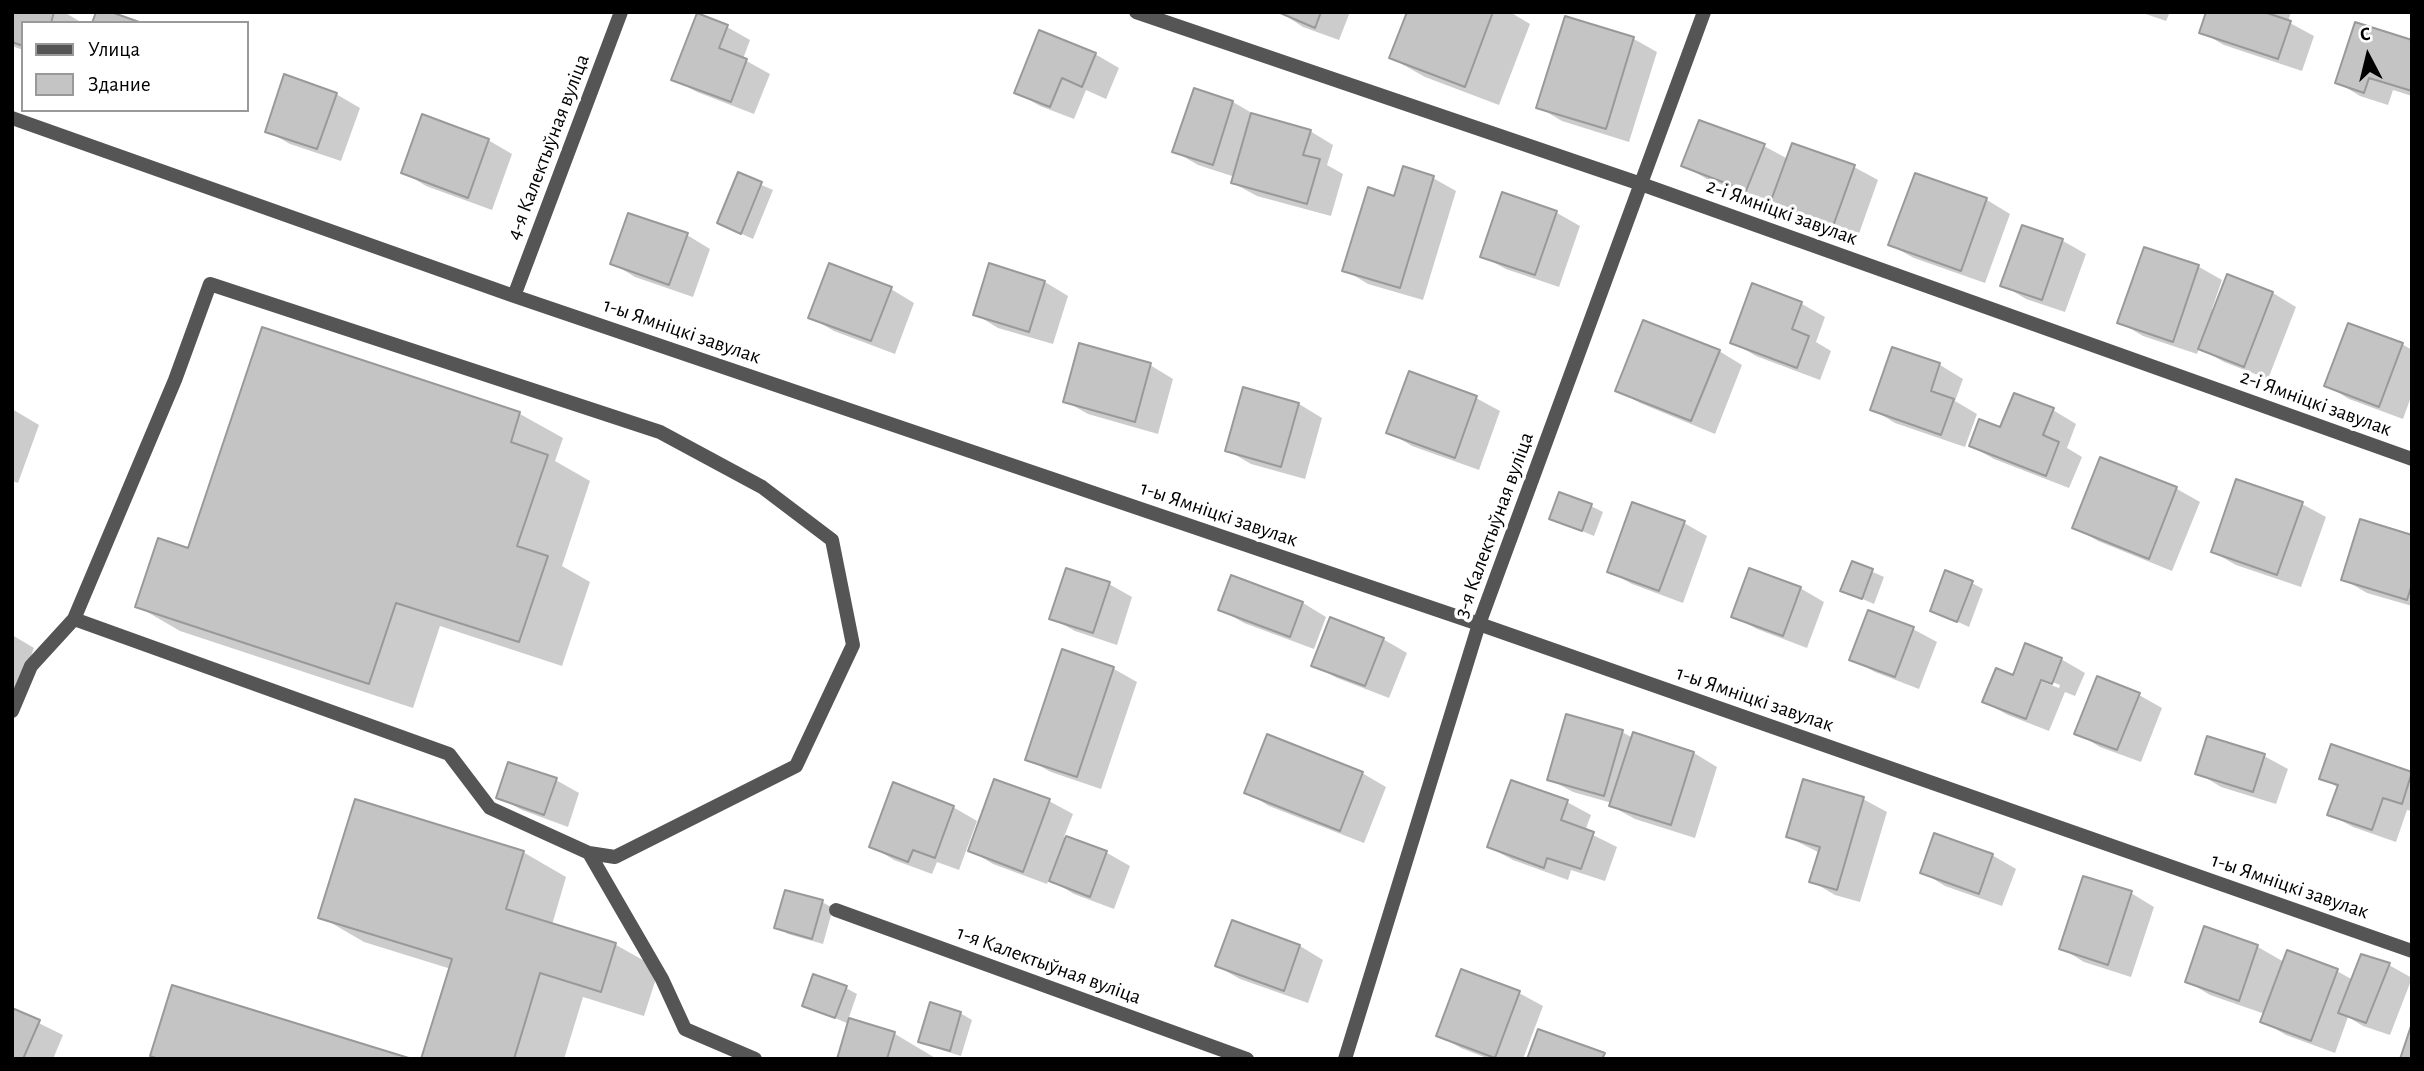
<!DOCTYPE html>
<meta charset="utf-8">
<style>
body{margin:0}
#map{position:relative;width:2424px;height:1071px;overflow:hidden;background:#fff;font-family:"Alegreya Sans",sans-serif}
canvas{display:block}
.frame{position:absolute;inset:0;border:14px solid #000;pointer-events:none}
.legend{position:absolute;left:21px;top:21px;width:228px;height:91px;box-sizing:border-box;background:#fff;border:2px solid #999;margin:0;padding:9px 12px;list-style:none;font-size:21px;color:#000}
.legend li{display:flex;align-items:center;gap:14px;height:35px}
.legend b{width:35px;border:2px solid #999}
.north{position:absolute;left:2333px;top:21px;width:70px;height:70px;-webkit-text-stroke:5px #fff;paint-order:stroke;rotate:353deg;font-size:19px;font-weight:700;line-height:28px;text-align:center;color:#000}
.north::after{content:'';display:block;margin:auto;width:24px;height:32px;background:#000;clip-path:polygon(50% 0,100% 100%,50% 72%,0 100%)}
</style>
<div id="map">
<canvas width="2424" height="1071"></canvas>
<div class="frame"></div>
<ul class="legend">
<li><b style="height:9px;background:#555"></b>Улица</li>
<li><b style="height:19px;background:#c4c4c4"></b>Здание</li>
</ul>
<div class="north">С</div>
</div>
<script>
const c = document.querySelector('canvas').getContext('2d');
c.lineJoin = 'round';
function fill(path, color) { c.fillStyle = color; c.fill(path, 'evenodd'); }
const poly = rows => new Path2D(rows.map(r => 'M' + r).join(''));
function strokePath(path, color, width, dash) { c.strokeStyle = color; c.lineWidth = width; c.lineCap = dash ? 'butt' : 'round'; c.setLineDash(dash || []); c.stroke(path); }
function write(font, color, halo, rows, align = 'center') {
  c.font = font + ' "Alegreya Sans",sans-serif'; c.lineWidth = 7; c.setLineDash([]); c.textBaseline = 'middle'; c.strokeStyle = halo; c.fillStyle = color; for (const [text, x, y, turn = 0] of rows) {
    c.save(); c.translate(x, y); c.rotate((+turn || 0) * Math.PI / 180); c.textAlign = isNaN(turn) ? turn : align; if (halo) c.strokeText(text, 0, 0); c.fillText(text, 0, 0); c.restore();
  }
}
const shadow = poly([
 [12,12,64,12,79,21,23,23,23,50,12,46],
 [1280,12,1350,12,1339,40,1303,27],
 [1408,12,1510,12,1530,24,1499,105,1425,77,1391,58],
 [2140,12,2170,12,2166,21],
 [2208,12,2291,12,2288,22,2314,36,2302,71,2224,45,2201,32],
 [1566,18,1634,39,1657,52,1629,142,1562,121,1538,107],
 [727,27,750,40,743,59,770,74,754,114,697,92,673,79],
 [2412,42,2412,96,2393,90,2388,105,2360,96,2337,82],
 [1095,54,1119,68,1106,99,1086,90,1074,119,1040,106,1016,92],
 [1195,90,1233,102,1257,116,1310,131,1333,145,1327,165,1343,174,1331,216,1257,196,1233,183,1235,177,1198,165,1174,151],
 [336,94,360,108,341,161,290,144,267,131],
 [1700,122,1764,146,1788,159,1793,145,1854,167,1878,180,1856,242,1795,219,1771,206,1772,204,1707,179,1684,166],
 [488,140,512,154,492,210,426,186,403,172],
 [739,175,773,190,753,239,731,229],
 [1916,175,1987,200,2010,214,1985,283,1914,258,1890,245],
 [1433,178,1456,191,1423,300,1368,284,1345,270,1395,198],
 [1503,195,1557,213,1580,226,1559,287,1506,269,1482,256],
 [2023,227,2063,241,2086,254,2065,312,2026,299,2003,285],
 [687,235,710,249,693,297,635,277,612,263],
 [2145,249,2199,267,2222,280,2212,309,2215,310,2228,276,2273,293,2296,307,2268,379,2224,362,2199,348,2197,354,2143,336,2119,322],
 [1045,282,1068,296,1053,344,998,328,975,314],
 [1753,286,1802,304,1825,317,1816,342,1831,351,1820,380,1756,356,1732,342],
 [891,289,914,303,895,354,834,331,810,317],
 [263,329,520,414,563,438,555,461,590,481,562,566,590,582,562,666,440,626,413,708,180,631,137,606,190,550],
 [2402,344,2412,350,2412,394,2403,419,2349,399,2326,385],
 [1893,349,1940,365,1963,379,1955,401,1977,414,1965,447,1895,423,1872,409],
 [1719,351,1742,365,1715,434,1640,403,1617,390],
 [1150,365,1173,379,1158,434,1088,414,1065,401],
 [1410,373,1476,398,1500,411,1479,470,1412,446,1389,432],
 [1245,389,1299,404,1322,418,1305,479,1251,464,1227,450],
 [12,409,39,425,18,483,12,481],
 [2053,410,2076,424,2067,448,2082,457,2069,488,1994,459,1971,446,2001,429],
 [2101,459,2177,489,2200,502,2172,571,2098,541,2074,527],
 [2302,504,2326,517,2301,587,2236,565,2213,552],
 [1591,506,1603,512,1594,536,1551,518],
 [1684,523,1707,536,1683,603,1632,584,1609,571],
 [2412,536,2412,606,2367,593,2343,579],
 [1853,563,1884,577,1874,604,1842,590],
 [1972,583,1983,589,1969,627,1932,610],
 [1109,584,1132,597,1117,645,1075,631,1051,618],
 [1800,588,1824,602,1807,648,1757,629,1733,616],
 [1303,603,1326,617,1314,649,1244,623,1220,609],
 [1913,629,1937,642,1919,689,1875,672,1851,659],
 [12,635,34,648,12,709],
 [1383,639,1407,653,1389,698,1337,678,1313,665],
 [1063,652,1114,669,1137,682,1101,789,1051,772,1027,759],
 [2061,659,2085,673,2075,696,2065,692,2049,731,2008,715,1984,702,2014,677],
 [2040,677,2060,685,2059,688,2040,681],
 [2139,695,2162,708,2141,762,2100,747,2077,733],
 [1622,732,1633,738,1634,735,1694,753,1717,767,1695,838,1635,819,1611,806,1612,803,1573,792,1549,779],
 [2332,747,2412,774,2412,811,2407,810,2396,842,2353,827,2329,814,2339,788,2322,778],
 [2264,756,2288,769,2276,804,2221,787,2198,773],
 [1362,773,1386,787,1364,843,1269,806,1246,792],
 [556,780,579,793,568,827,522,810,498,797],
 [995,782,1049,801,1073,814,1064,837,1107,853,1130,866,1114,909,1074,894,1049,879,1047,884,993,864,970,850],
 [1863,799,1887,812,1860,902,1835,895,1811,881,1820,853,1788,837],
 [1567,802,1591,815,1585,831,1617,847,1605,881,1571,870,1568,880,1513,860,1489,847],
 [953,807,977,821,959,870,937,862,932,874,894,860,871,846],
 [523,852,566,877,552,925,616,945,659,969,644,1016,583,997,564,1059,423,1059,451,969,364,942,321,917],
 [1992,855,2016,869,2002,906,1945,886,1922,872],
 [2131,893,2154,907,2131,977,2084,962,2061,948],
 [822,902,833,908,823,944,788,934,776,927],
 [1233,922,1300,946,1323,960,1308,1003,1240,979,1217,966],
 [2205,928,2258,947,2284,962,2337,971,2353,980,2389,965,2412,978,2390,1035,2363,1026,2348,1017,2335,1053,2286,1035,2262,1021,2265,1014,2210,995,2187,981],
 [846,988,857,994,848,1020,895,1034,937,1059,839,1059,849,1024,804,1005],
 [1519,993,1543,1006,1523,1059,1489,1059,1461,1048,1438,1035],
 [12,1010,63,1035,53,1059,12,1059],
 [960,1013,972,1020,961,1056,932,1047,920,1041]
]);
const building = poly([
 [12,12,54,12,51,23,23,23,23,46,12,42,12,12],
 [96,12,111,12,142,23,92,23,96,12],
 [1278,12,1321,12,1315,28,1278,12],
 [1407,12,1493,12,1465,87,1389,58,1407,12],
 [2206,12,2264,12,2291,21,2278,59,2199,33,2206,12],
 [697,13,728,25,719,48,747,59,731,102,671,80,697,13],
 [1565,16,1634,37,1606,129,1536,108,1565,16],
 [2355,22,2412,40,2412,91,2369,78,2364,93,2335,83,2355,22],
 [1039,30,1096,53,1082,87,1062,78,1050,107,1014,93,1039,30],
 [284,74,337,93,317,149,265,132,284,74],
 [1194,88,1233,101,1213,165,1172,152,1194,88],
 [1251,113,1311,130,1303,155,1320,159,1307,204,1231,183,1251,113],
 [422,114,489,139,468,198,401,173,422,114],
 [1699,120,1765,144,1746,191,1681,166,1699,120],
 [1792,143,1855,165,1832,229,1769,206,1792,143],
 [1403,166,1434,176,1400,288,1342,271,1368,187,1394,196,1403,166],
 [738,172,762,182,741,234,717,223,738,172],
 [1915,173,1987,198,1961,271,1888,245,1915,173],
 [1502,192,1557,211,1535,275,1480,257,1502,192],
 [628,213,688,233,669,285,610,264,628,213],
 [2022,225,2063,239,2042,300,2000,286,2022,225],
 [2144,247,2199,265,2173,342,2117,323,2144,247],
 [829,263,892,287,871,341,808,318,829,263],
 [989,263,1045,281,1029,332,973,315,989,263],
 [2227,274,2273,292,2244,367,2198,349,2227,274],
 [1752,283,1802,302,1792,329,1809,336,1797,368,1730,343,1752,283],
 [1643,320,1720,350,1691,421,1615,391,1643,320],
 [2348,323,2403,343,2379,407,2324,386,2348,323],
 [262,327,520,412,511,442,548,455,517,546,548,556,519,642,396,603,369,684,135,607,158,538,188,548,262,327],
 [1079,343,1151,363,1135,422,1063,402,1079,343],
 [1892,347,1940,363,1931,391,1954,399,1941,435,1870,410,1892,347],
 [1409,371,1477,396,1455,458,1386,433,1409,371],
 [1243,387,1299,403,1281,467,1225,451,1243,387],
 [2014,393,2054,408,2043,435,2059,442,2046,476,1969,446,1979,419,2000,427,2014,393],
 [2100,457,2177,487,2149,559,2072,528,2100,457],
 [2236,479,2303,502,2277,575,2211,552,2236,479],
 [1559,492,1592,504,1582,531,1549,519,1559,492],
 [1632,502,1685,521,1659,591,1607,572,1632,502],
 [2360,519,2412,535,2412,584,2407,600,2341,580,2360,519],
 [1852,561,1873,569,1862,599,1840,591,1852,561],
 [1066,568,1110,582,1093,633,1049,619,1066,568],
 [1749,568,1801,587,1783,636,1731,617,1749,568],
 [1945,570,1973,581,1957,622,1930,611,1945,570],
 [1231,575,1303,602,1290,637,1218,610,1231,575],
 [1868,610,1914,627,1895,677,1849,660,1868,610],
 [1330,617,1384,638,1365,686,1311,666,1330,617],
 [2025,643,2062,658,2052,684,2041,680,2026,719,1982,702,1996,668,2013,675,2025,643],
 [1062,649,1114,667,1077,777,1025,760,1062,649],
 [2097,676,2140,693,2117,750,2074,734,2097,676],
 [1566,714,1623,730,1604,796,1547,780,1566,714],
 [1633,732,1694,752,1671,825,1609,806,1633,732],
 [1267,734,1363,772,1340,831,1244,793,1267,734],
 [2207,736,2265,754,2253,792,2195,774,2207,736],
 [2331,744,2412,772,2402,804,2383,798,2372,830,2327,815,2338,785,2319,779,2331,744],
 [508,762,557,778,544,815,496,798,508,762],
 [994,779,1050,799,1023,872,968,851,994,779],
 [1803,779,1864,797,1837,890,1809,882,1820,847,1786,837,1803,779],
 [1511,780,1568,800,1561,820,1594,832,1581,869,1547,858,1544,868,1487,847,1511,780],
 [893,782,954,806,935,858,913,850,908,862,869,847,893,782],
 [355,799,524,851,506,909,616,943,601,992,540,973,514,1059,421,1059,452,959,318,918,355,799],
 [1934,833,1993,854,1979,894,1920,873,1934,833],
 [1066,836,1107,851,1090,897,1049,881,1066,836],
 [2083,876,2132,891,2108,965,2059,949,2083,876],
 [785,890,823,900,812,939,774,928,785,890],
 [1232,920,1300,945,1284,991,1215,966,1232,920],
 [2204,926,2258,945,2239,1001,2185,982,2204,926],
 [2287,950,2338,969,2311,1041,2260,1022,2287,950],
 [2361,954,2390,963,2366,1023,2338,1013,2361,954],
 [1461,969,1520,991,1495,1058,1436,1036,1461,969],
 [813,974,847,986,835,1018,802,1006,813,974],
 [172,985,412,1059,158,1059,150,1056,172,985],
 [930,1002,961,1012,950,1051,918,1042,930,1002],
 [12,1008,40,1020,23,1059,12,1059,12,1008],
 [849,1018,895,1032,887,1059,837,1059,849,1018],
 [2412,1023,2412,1059,2400,1059,2412,1023],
 [1538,1029,1605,1053,1602,1059,1527,1059,1538,1029]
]);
const service = poly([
 [12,711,31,666,74,619,175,380,210,284,660,432,762,487,832,540,853,645,796,766,615,857,589,853,490,808,449,754,74,619],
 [589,853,662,979,685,1029,755,1059]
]);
const minor = poly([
 [1136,12,1641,184,2412,459],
 [12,118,514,296,1479,624,2412,951],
 [514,296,621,12],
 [836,910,1247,1059],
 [1345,1059,1479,624,1704,12]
]);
const streetNames = [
 ["4-я Калектыўная вуліца",548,147,-69],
 ["2-і Ямніцкі завулак",1782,212,20],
 ["1-ы Ямніцкі завулак",682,331,19],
 ["2-і Ямніцкі завулак",2316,403,20],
 ["1-ы Ямніцкі завулак",1219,514,19],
 ["3-я Калектыўная вуліца",1494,525,-70],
 ["1-ы Ямніцкі завулак",1755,699,19],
 ["1-ы Ямніцкі завулак",2290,886,19],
 ["1-я Калектыўная вуліца",1049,965,20]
];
fill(shadow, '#0003');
fill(building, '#c4c4c4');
strokePath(building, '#999', 2);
strokePath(service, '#555', 14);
strokePath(minor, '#555', 14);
write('21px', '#000', '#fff', streetNames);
</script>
